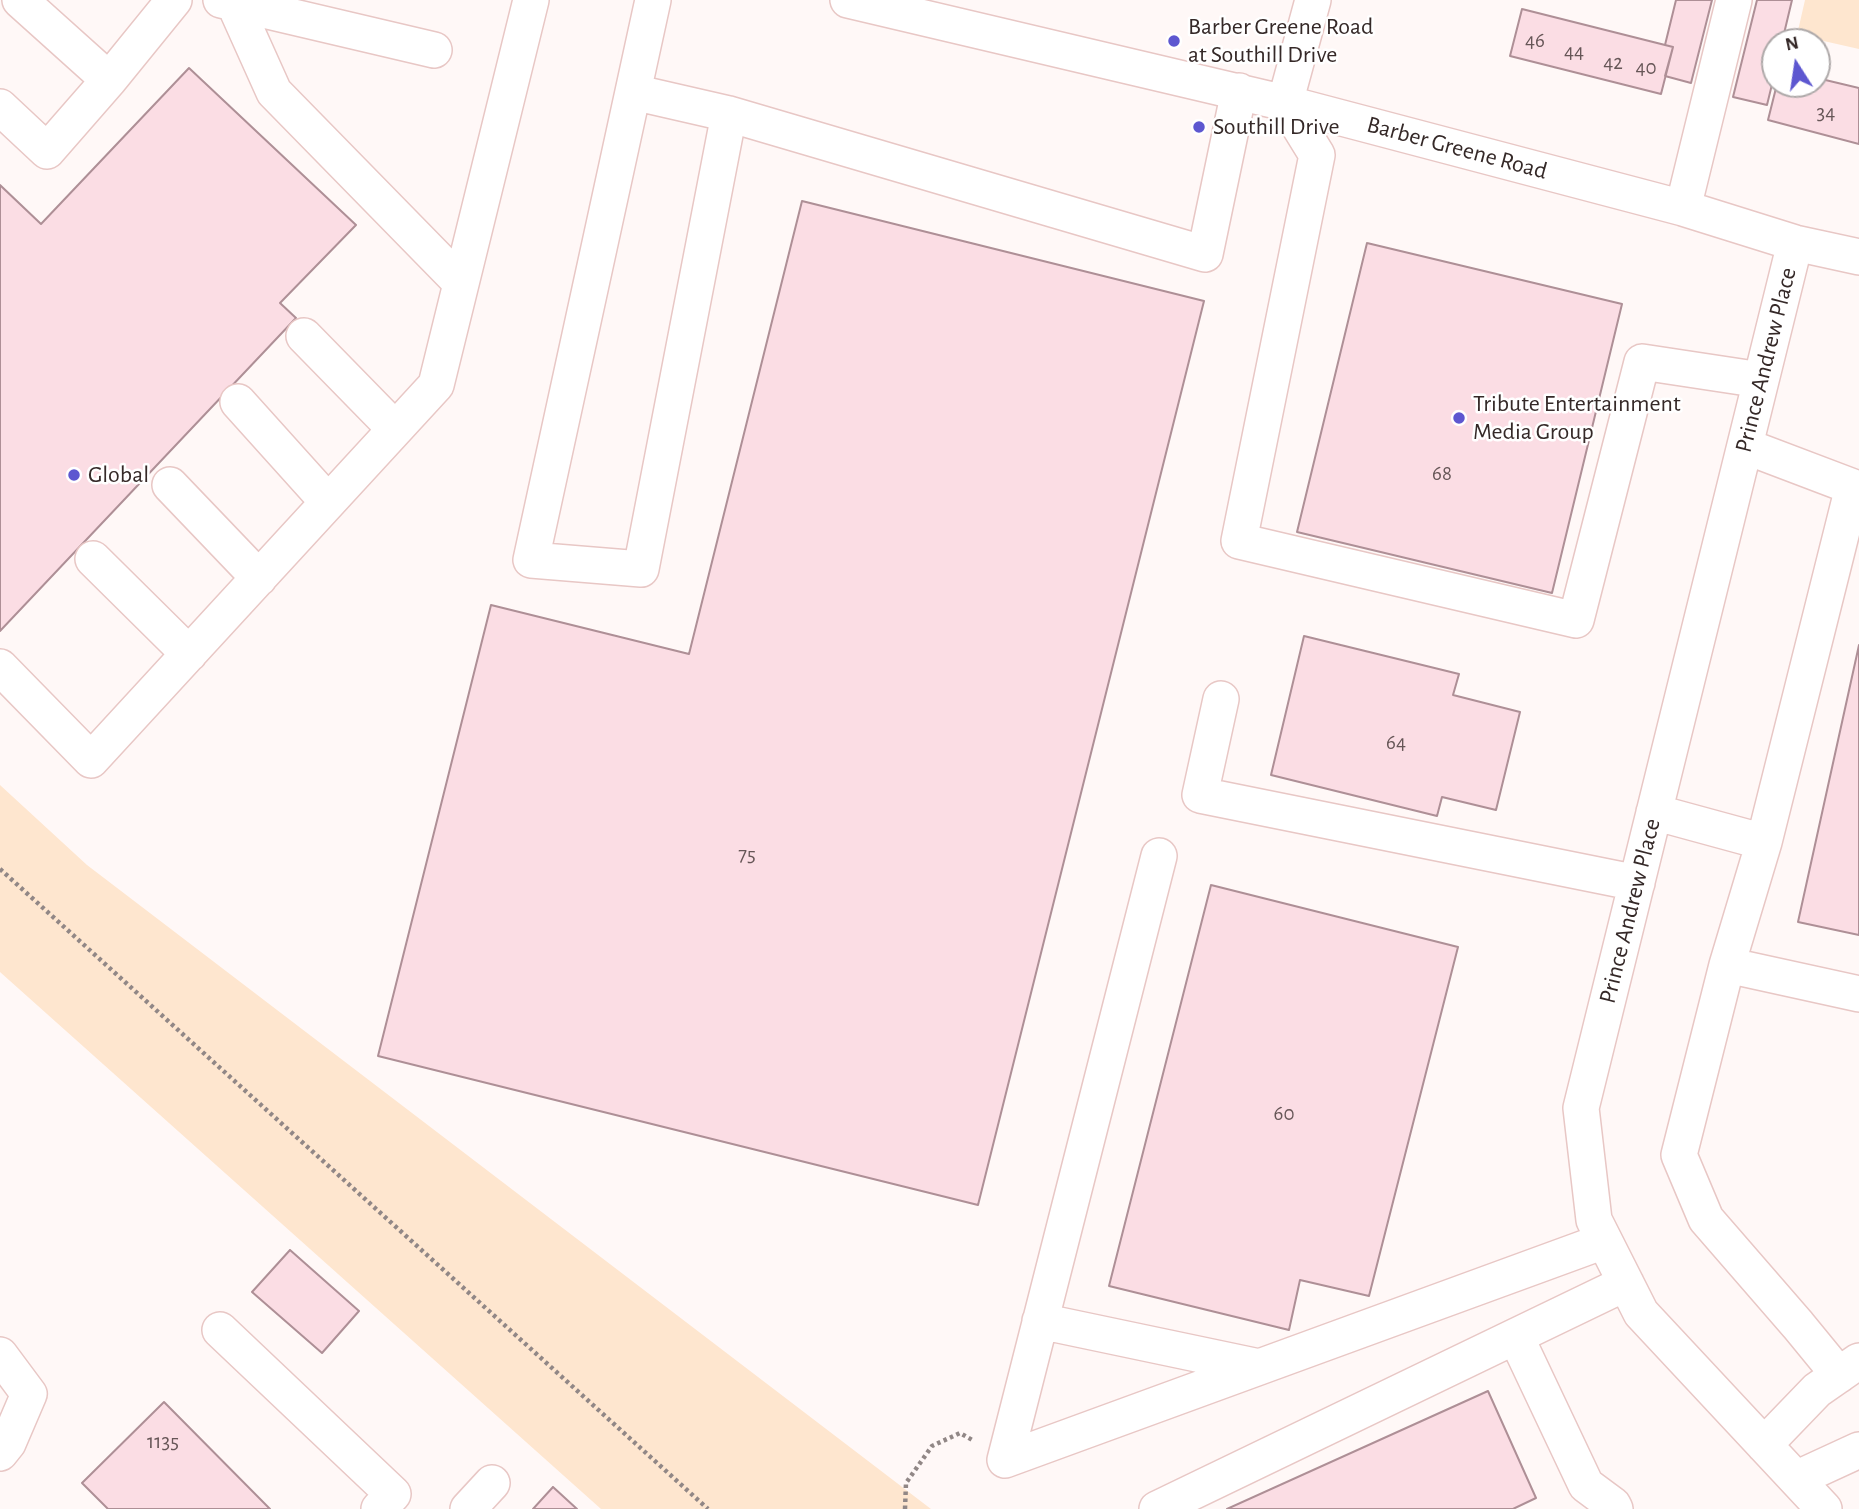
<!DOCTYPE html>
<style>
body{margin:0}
#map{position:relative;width:1859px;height:1509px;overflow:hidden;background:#fff8f7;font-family:"Alegreya Sans",sans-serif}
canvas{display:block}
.north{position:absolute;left:1761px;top:28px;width:70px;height:70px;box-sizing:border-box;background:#fff;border:2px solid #aea9a9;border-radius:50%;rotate:348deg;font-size:19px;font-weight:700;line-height:28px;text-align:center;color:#352928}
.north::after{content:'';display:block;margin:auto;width:24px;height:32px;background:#5d57d0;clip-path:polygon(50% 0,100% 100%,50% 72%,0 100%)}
</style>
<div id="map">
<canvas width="1859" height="1509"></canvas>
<div class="north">N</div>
</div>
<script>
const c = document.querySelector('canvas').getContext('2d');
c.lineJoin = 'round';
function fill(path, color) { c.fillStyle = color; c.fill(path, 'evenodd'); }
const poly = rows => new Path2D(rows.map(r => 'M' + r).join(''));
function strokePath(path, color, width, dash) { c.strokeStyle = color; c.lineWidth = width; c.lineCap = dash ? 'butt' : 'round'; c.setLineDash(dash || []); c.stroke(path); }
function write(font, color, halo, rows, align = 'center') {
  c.font = font + ' "Alegreya Sans",sans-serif'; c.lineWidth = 5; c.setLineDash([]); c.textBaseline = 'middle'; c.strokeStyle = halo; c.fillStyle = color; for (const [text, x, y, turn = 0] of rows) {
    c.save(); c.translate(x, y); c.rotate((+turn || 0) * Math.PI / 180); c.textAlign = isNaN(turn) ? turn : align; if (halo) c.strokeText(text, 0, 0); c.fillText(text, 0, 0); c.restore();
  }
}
const green = poly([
 [1805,0,1859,0,1859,49,1797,35],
 [0,785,87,865,931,1509,601,1509,0,972]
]);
const building = poly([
 [1676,0,1712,0,1691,83,1665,76,1673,47,1665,45,1676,0],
 [1757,0,1792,0,1782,42,1775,42,1775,72,1767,105,1733,97,1757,0],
 [1522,9,1673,47,1661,94,1510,56,1522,9],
 [189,68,356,225,280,303,296,318,0,631,0,185,41,224,189,68],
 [1817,78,1859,88,1859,144,1768,120,1777,84,1817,84,1817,78],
 [802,201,1204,301,978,1205,378,1056,491,605,689,654,802,201],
 [1367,243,1622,304,1552,593,1297,532,1367,243],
 [1304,636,1459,674,1453,695,1520,712,1496,810,1442,797,1437,816,1271,775,1304,636],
 [1859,645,1859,935,1798,922,1859,645],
 [1211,885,1458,947,1369,1296,1300,1280,1289,1330,1109,1286,1211,885],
 [290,1250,359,1311,322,1353,252,1292,290,1250],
 [1488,1391,1536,1498,1513,1509,1227,1509,1488,1391],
 [164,1402,270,1509,108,1509,82,1483,164,1402],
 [553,1487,577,1509,533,1509,553,1487]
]);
const path = poly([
 [0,869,708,1509],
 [905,1509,906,1483,932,1446,960,1433,974,1441]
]);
const minor = poly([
 [20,0,109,80],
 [221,0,434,50],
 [653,0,531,560,641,569,729,114],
 [848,0,1285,103,1683,208,1795,243,1859,257],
 [234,3,274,92,461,283],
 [633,92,729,114,1205,254,1239,91],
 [1285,103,1317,155,1239,541,1576,620,1642,362,1761,380],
 [1285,103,1313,0],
 [0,107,47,151,109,80,174,0],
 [1683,208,1734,0],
 [1795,243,1581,1108,1594,1220,1641,1313,1824,1509],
 [304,336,395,429],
 [238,402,328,502],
 [1745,446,1853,487,1764,842,1727,965,1679,1155,1706,1219,1798,1325,1839,1375],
 [170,485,259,578],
 [93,559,189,654],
 [0,667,91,760,436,385,531,0],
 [1221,699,1200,795,1637,883],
 [1654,812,1764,842],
 [1159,856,1005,1460,1604,1241],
 [1727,965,1859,994],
 [1040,1321,1259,1367],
 [220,1330,393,1494,379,1509],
 [1516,1337,1586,1485,1613,1505,1615,1509],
 [0,1355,29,1394,8,1443,0,1453],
 [1764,1445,1817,1390,1859,1361],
 [1796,1479,1859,1450],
 [468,1509,492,1483],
 [1157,1509,1626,1283]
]);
const markers = [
 [1174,41,7,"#5d57d0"],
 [1199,127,7,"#5d57d0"],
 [1459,418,7,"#5d57d0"],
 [74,475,7,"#5d57d0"]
];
const numberNames = [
 ["46",1535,41],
 ["44",1574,52],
 ["42",1613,63],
 ["40",1646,68],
 ["34",1826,113],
 ["68",1442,474],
 ["64",1396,743],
 ["75",747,855],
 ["60",1284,1114],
 ["1135",163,1442]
];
const poiNames = [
 ["Barber Greene Road",1188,27],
 ["at Southill Drive",1188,55],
 ["Southill Drive",1213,127],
 ["Tribute Entertainment",1473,404],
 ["Media Group",1473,432],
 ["Global",88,475]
];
const streetNames = [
 ["Barber Greene Road",1457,148,15],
 ["Prince Andrew Place",1766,360,-76],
 ["Prince Andrew Place",1630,911,-76]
];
fill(green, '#fee6cf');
fill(building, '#fbdde4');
strokePath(building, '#ae8f96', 2);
strokePath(minor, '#e8c7c5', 38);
strokePath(path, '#918786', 4.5, [3.5, 3.5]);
strokePath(minor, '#fff', 35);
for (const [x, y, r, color] of markers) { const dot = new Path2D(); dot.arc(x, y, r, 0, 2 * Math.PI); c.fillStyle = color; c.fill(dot); strokePath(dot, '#fff', 2.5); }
write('21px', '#665657', null, numberNames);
write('24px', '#352928', '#fff', poiNames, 'left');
write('24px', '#352928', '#fff', streetNames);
</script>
